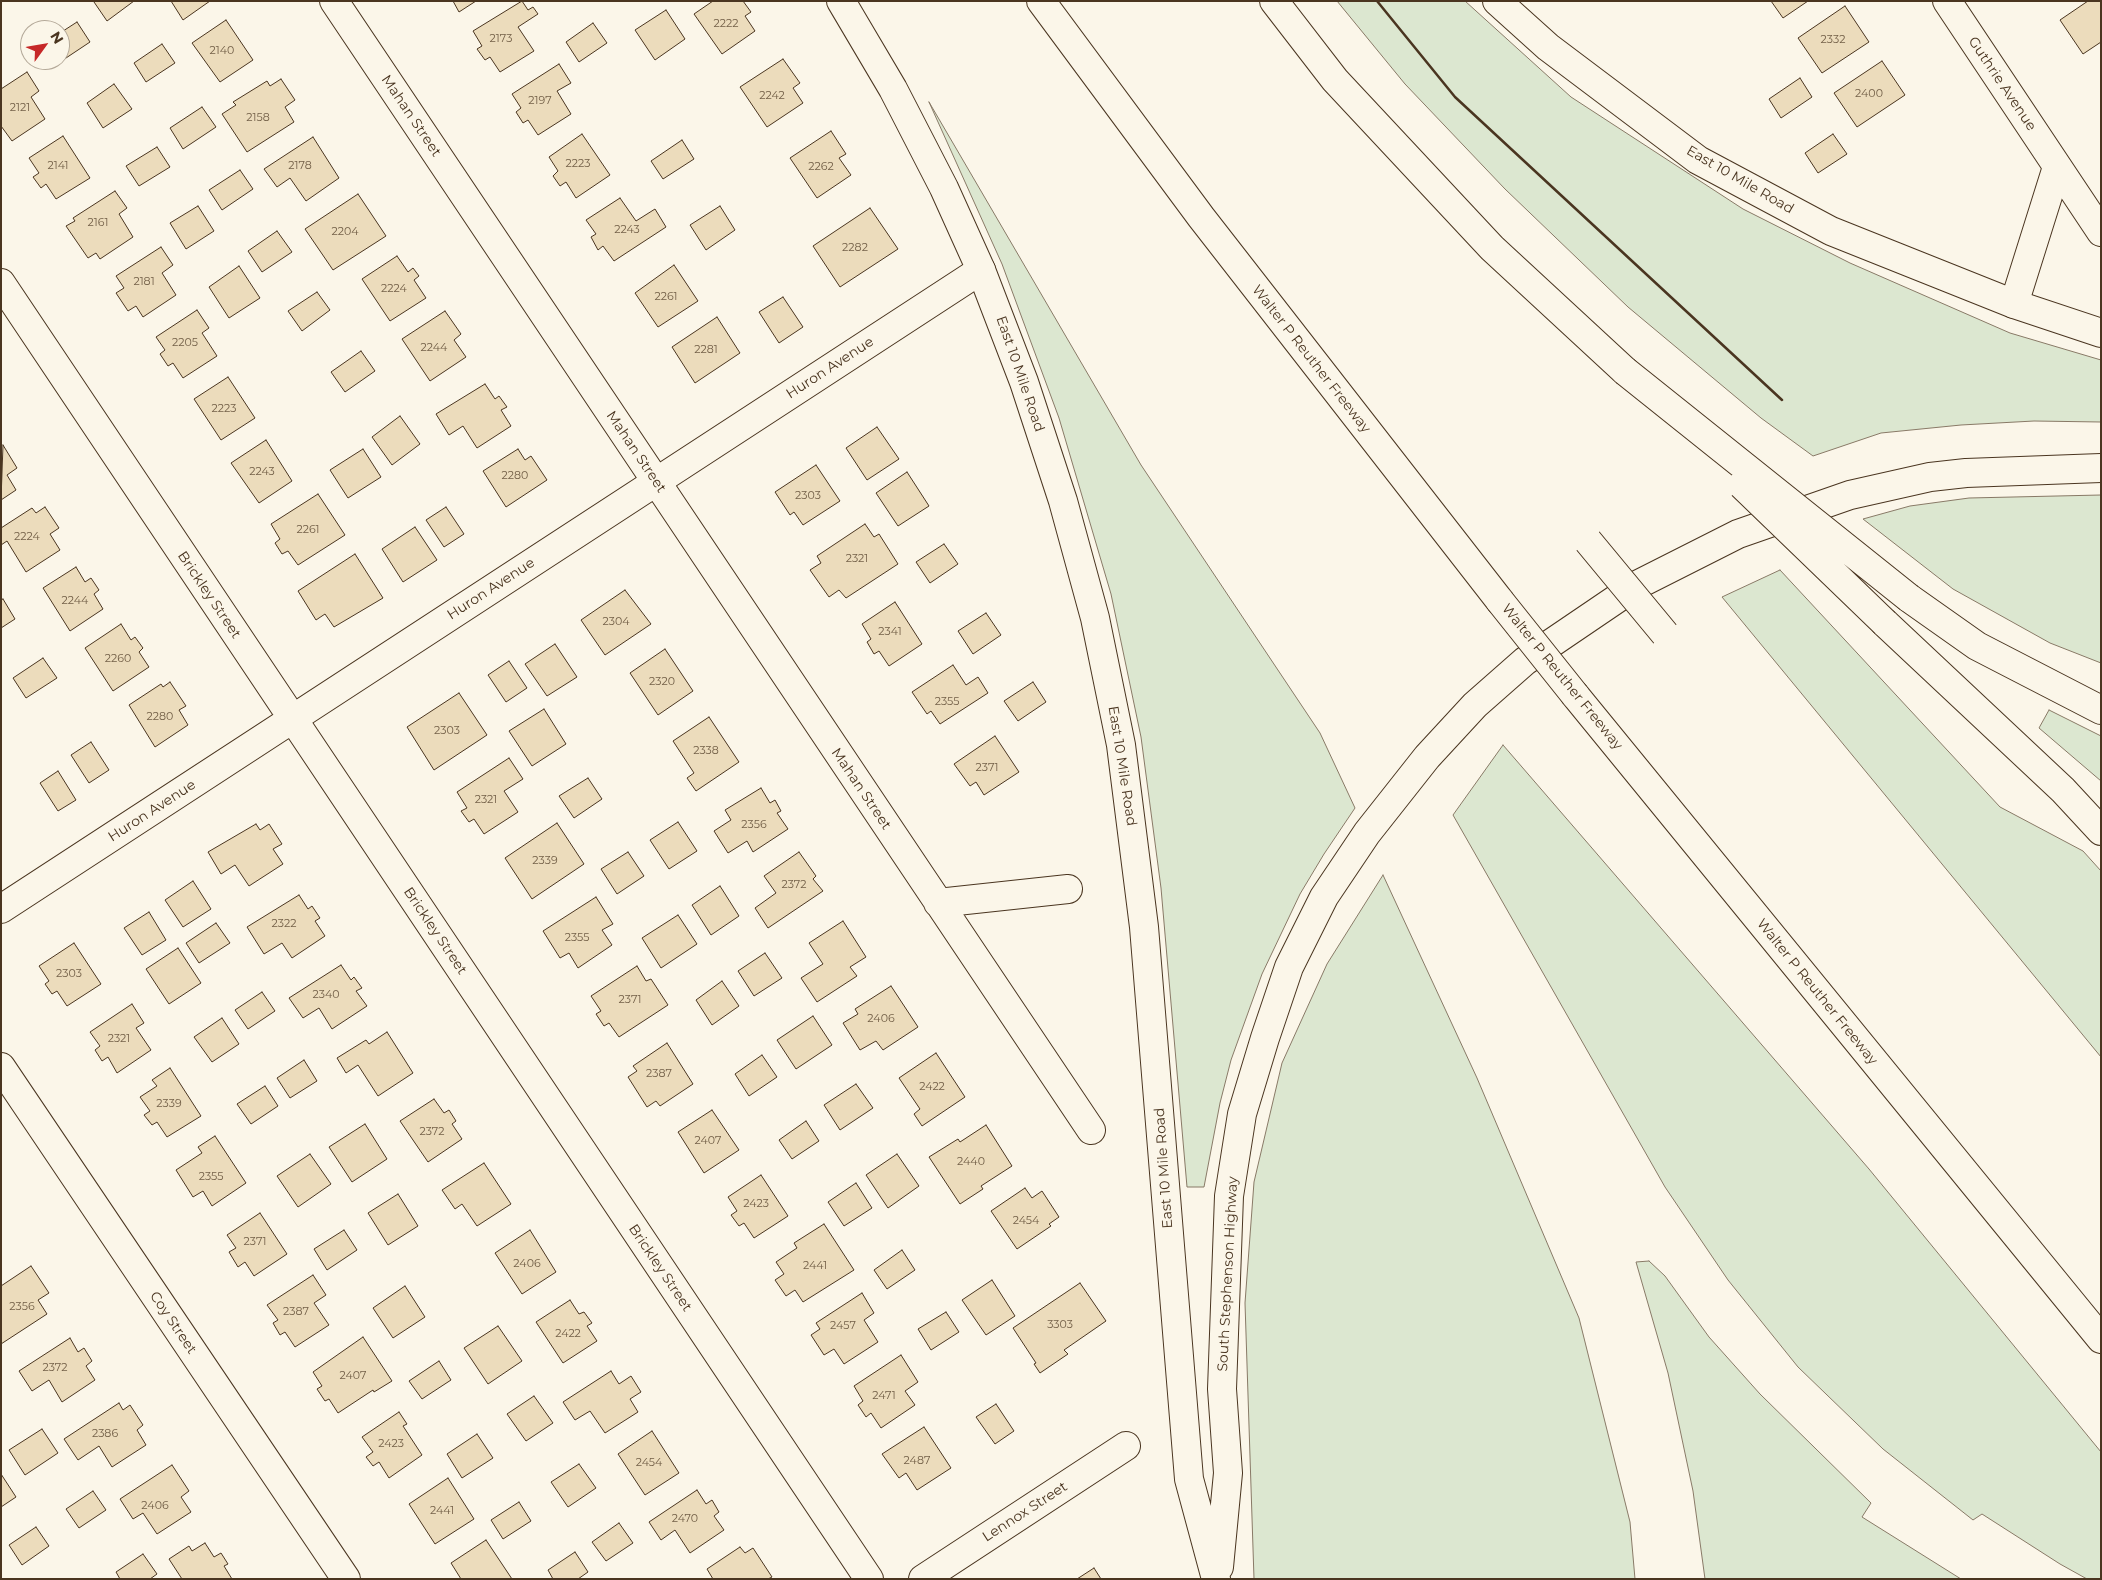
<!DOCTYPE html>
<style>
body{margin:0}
#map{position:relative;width:2102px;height:1580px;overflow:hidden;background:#fbf6e9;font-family:Montserrat,sans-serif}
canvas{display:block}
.frame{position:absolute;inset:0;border:2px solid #4a3520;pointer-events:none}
.north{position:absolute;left:20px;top:20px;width:50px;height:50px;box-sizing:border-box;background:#fbf6e9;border:1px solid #b4a999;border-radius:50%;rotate:58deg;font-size:14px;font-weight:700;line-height:20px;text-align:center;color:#4a3520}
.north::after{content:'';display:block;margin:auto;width:18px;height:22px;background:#c62828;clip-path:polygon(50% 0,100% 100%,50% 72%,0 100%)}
</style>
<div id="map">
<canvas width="2102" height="1580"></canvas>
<div class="frame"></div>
<div class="north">N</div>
</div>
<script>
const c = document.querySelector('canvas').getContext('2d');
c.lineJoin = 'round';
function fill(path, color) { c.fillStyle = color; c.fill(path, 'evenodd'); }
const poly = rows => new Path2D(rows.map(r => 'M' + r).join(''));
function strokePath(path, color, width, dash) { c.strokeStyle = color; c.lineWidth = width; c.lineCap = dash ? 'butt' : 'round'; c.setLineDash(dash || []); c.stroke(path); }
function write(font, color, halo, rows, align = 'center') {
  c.font = font + ' Montserrat,sans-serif'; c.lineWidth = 4; c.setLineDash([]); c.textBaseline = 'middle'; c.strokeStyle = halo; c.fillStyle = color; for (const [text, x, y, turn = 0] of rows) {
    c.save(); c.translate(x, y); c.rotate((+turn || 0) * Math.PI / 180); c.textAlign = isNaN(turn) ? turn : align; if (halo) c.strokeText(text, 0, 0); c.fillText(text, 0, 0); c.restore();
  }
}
const green = poly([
 [1337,1,1465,1,1571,97,1743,209,1850,263,2010,333,2101,360,2101,422,2034,421,1961,425,1881,433,1813,456,1761,418,1628,307,1505,189,1405,84,1337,1],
 [929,102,1141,465,1320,733,1355,808,1324,854,1300,894,1262,974,1231,1060,1220,1103,1204,1187,1187,1187,1161,888,1141,737,1111,594,1059,418,1002,264,929,102],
 [2101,495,2101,663,2050,643,1953,589,1863,519,1910,506,1969,498,2101,495],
 [1780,570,2000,807,2083,851,2101,871,2101,1057,1722,597,1780,570],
 [2049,710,2101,736,2101,781,2039,728,2049,710],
 [1503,745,1869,1169,2101,1452,2101,1579,2087,1579,2060,1564,1982,1514,1973,1520,1883,1449,1798,1367,1728,1280,1665,1187,1453,815,1503,745],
 [1383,875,1477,1078,1579,1318,1630,1522,1635,1579,1254,1579,1245,1303,1254,1182,1282,1063,1327,964,1383,875],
 [1649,1261,1665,1276,1709,1337,1760,1394,1871,1503,1862,1517,1961,1579,1705,1579,1693,1491,1668,1373,1636,1262,1649,1261]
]);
const building = poly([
 [134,1,107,21,94,2,95,1,134,1],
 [171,1,210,1,183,20,171,1],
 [453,1,476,1,459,12,453,1],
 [522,1,528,10,533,7,538,14,518,27,534,51,500,72,490,57,485,60,477,49,482,46,473,31,522,1],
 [713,1,743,1,751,12,745,16,755,31,722,54,694,14,713,1],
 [1771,1,1808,1,1783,18,1771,1],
 [2088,1,2101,1,2101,42,2083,54,2060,20,2088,1],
 [1845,6,1869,42,1822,73,1798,38,1845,6],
 [666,10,685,39,655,60,635,30,666,10],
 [226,20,253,60,220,82,192,43,226,20],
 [77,22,90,42,63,60,60,55,60,33,77,22],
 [593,23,607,43,579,62,566,42,593,23],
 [162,44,175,63,146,82,134,63,162,44],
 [783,59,800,83,793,88,803,103,767,127,740,87,783,59],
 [1882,61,1905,95,1857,127,1834,93,1882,61],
 [559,64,571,83,557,91,571,114,538,135,528,120,523,123,516,112,521,108,512,94,559,64],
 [27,72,39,91,31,97,45,119,12,141,1,126,1,89,27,72],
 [1800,78,1812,97,1781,118,1769,99,1800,78],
 [281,79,295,100,285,107,294,122,247,152,222,114,236,105,233,102,267,81,270,86,281,79],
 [114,84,132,109,103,128,87,103,114,84],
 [202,107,216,127,183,149,170,128,202,107],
 [831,131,846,154,839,158,851,175,817,198,790,158,831,131],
 [582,134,610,175,576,198,566,182,560,186,553,176,558,171,549,157,582,134],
 [1833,134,1847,154,1818,173,1805,153,1833,134],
 [63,136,90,178,56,199,46,184,41,188,33,177,39,173,29,158,63,136],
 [313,137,339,178,306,201,290,178,277,187,264,169,313,137],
 [682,140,694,159,663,179,651,161,682,140],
 [157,147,170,167,139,186,126,166,157,147],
 [240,170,253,189,222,210,209,190,240,170],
 [115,191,127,208,119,214,133,237,100,259,96,253,88,258,66,226,75,221,73,218,115,191],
 [358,194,386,236,333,270,305,229,358,194],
 [620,198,636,221,655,209,666,227,614,261,603,246,598,250,591,237,596,234,586,220,620,198],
 [198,206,214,231,186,249,170,223,198,206],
 [720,206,735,230,706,250,690,225,720,206],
 [870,208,898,249,840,287,813,246,870,208],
 [277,231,292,252,262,272,248,251,277,231],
 [161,247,173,265,162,273,176,295,143,317,136,306,128,311,116,293,124,288,116,276,161,247],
 [397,256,408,272,413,268,419,276,414,280,426,298,390,321,362,279,397,256],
 [674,265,698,301,658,327,635,293,674,265],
 [239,266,260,298,229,318,209,287,239,266],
 [317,292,330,310,302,331,288,311,317,292],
 [783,297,803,327,779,343,759,312,783,297],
 [197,310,209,328,202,333,217,356,183,378,173,363,168,366,160,354,165,350,156,337,197,310],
 [445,311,461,334,454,340,466,357,430,381,402,339,445,311],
 [717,317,740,353,695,383,672,347,717,317],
 [361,351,375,371,345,392,331,372,361,351],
 [228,377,255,418,221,440,194,399,228,377],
 [485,384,495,399,499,396,507,407,501,410,511,426,477,448,463,426,449,435,436,414,485,384],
 [400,416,420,444,392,465,372,437,400,416],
 [877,427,899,459,867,480,846,448,877,427],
 [266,440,292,481,259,503,231,463,266,440],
 [3,445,17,468,7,475,16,490,1,500,3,445],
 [363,449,381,477,348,498,330,470,363,449],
 [518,449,525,460,531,456,547,480,506,507,483,471,518,449],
 [816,465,840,501,803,525,794,512,790,515,775,492,816,465],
 [907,472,929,506,898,526,876,493,907,472],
 [318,494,345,535,298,565,288,551,282,554,275,543,280,539,271,524,318,494],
 [45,507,59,528,50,534,60,550,26,572,7,541,1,545,1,528,32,508,36,513,45,507],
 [446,507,464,534,444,547,426,520,446,507],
 [865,524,874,537,879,534,898,564,846,598,839,590,829,597,810,570,821,563,817,556,865,524],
 [415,527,437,560,403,582,382,549,415,527],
 [944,544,958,564,930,583,916,562,944,544],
 [355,554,383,598,334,627,325,614,316,620,298,591,355,554],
 [76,567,85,582,91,578,99,590,94,594,103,609,70,631,43,588,76,567],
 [625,590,651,624,605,655,581,620,625,590],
 [3,599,15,619,1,628,1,600,3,599],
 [895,602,922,644,889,666,879,651,874,654,867,642,871,639,862,624,895,602],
 [986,613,1001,635,973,654,958,631,986,613],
 [121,624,131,640,135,637,143,648,139,652,149,667,113,691,85,648,121,624],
 [555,644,577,677,547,696,525,664,555,644],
 [665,649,693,691,658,715,630,673,665,649],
 [43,658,57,678,26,698,13,678,43,658],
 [509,661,527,688,506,702,488,675,509,661],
 [953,665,966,685,978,677,988,693,940,724,931,711,927,714,912,692,953,665],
 [170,682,186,706,179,710,188,725,155,747,129,705,161,684,163,687,170,682],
 [1033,682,1046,702,1018,721,1004,701,1033,682],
 [459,693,487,735,434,770,407,727,459,693],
 [544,709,566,744,532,766,509,731,544,709],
 [709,717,739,762,696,791,687,778,694,773,673,741,709,717],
 [995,736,1019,772,984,795,976,782,970,786,954,764,995,736],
 [91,742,109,770,89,783,71,755,91,742],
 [509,758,523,779,504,791,518,812,484,834,474,819,469,822,461,811,467,808,457,792,509,758],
 [58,771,76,800,58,811,40,783,58,771],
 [588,778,602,799,574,818,559,796,588,778],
 [761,788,770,803,775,800,781,811,777,813,788,829,753,852,747,841,728,853,714,831,731,820,725,810,761,788],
 [678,822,697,851,669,869,650,840,678,822],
 [557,823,584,864,532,899,505,858,557,823],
 [256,824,260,830,269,824,282,844,273,849,283,864,249,886,235,865,221,874,208,852,256,824],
 [628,852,644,876,617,894,601,869,628,852],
 [799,852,816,876,813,879,823,891,768,928,755,908,776,893,764,876,799,852],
 [193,881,211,909,183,927,165,900,193,881],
 [720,886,739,916,711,935,692,905,720,886],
 [299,895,308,909,312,906,320,918,315,921,325,936,292,958,282,943,264,954,247,927,299,895],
 [596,897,613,924,602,930,612,945,578,968,569,953,560,958,543,931,596,897],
 [149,912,166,940,142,955,124,928,149,912],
 [678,915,697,944,661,968,642,938,678,915],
 [843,921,866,957,850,967,857,976,817,1002,801,978,823,964,809,943,843,921],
 [216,923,230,943,199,963,186,943,216,923],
 [74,943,101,984,67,1006,57,991,52,994,45,984,49,981,39,966,74,943],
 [178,948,201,983,169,1004,146,969,178,948],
 [765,953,782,978,754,996,738,971,765,953],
 [341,965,351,980,354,977,362,988,356,991,367,1006,332,1029,319,1008,303,1018,289,998,341,965],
 [637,966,646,981,651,979,668,1005,619,1037,609,1023,604,1026,596,1014,601,1011,591,996,637,966],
 [722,981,739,1006,712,1025,696,1000,722,981],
 [891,986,918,1027,883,1050,876,1041,860,1050,843,1023,858,1014,855,1009,891,986],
 [262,992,275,1011,248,1029,235,1010,262,992],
 [132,1004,144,1023,136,1028,151,1050,117,1073,108,1057,102,1061,95,1050,100,1046,90,1032,132,1004],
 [813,1016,832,1045,796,1069,777,1040,813,1016],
 [222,1018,239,1044,212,1062,194,1037,222,1018],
 [387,1032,413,1073,378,1096,358,1065,346,1073,337,1058,366,1040,369,1044,387,1032],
 [667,1043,693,1084,660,1106,656,1101,647,1107,628,1077,637,1071,633,1066,667,1043],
 [936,1053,965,1097,922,1126,914,1114,920,1109,899,1078,936,1053],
 [762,1055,777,1077,749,1096,735,1074,762,1055],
 [304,1060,317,1081,290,1098,277,1078,304,1060],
 [170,1068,201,1116,167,1137,157,1122,152,1125,144,1115,150,1111,140,1097,157,1086,152,1080,170,1068],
 [856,1084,873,1108,840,1130,824,1105,856,1084],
 [265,1086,278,1106,251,1124,237,1104,265,1086],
 [434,1099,444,1113,449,1110,456,1121,452,1124,462,1139,428,1162,400,1121,434,1099],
 [712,1110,739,1150,704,1173,678,1132,712,1110],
 [806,1121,819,1141,792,1159,779,1140,806,1121],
 [365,1124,387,1159,352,1182,329,1147,365,1124],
 [986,1125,1012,1166,981,1186,983,1189,960,1204,929,1157,958,1139,960,1142,986,1125],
 [215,1136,246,1183,212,1206,203,1191,193,1197,176,1170,202,1153,198,1147,215,1136],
 [310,1154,331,1184,298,1207,277,1176,310,1154],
 [897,1154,919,1186,888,1208,866,1175,897,1154],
 [484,1163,511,1204,477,1226,462,1204,455,1209,442,1190,484,1163],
 [761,1175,788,1216,754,1238,744,1223,739,1226,731,1215,737,1211,728,1197,761,1175],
 [856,1183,872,1208,844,1226,828,1202,856,1183],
 [1025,1188,1032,1198,1042,1191,1059,1217,1049,1224,1051,1226,1017,1249,991,1211,1025,1188],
 [398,1194,418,1226,388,1245,368,1213,398,1194],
 [260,1213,287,1254,254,1276,245,1262,238,1267,229,1252,236,1248,227,1235,260,1213],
 [824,1224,854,1270,803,1302,795,1290,786,1296,775,1280,784,1274,776,1262,797,1248,794,1243,824,1224],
 [344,1230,357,1250,327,1270,314,1249,344,1230],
 [530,1230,556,1272,522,1294,495,1253,530,1230],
 [902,1250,915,1270,887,1289,874,1270,902,1250],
 [31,1266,49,1293,38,1300,47,1314,1,1344,1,1286,31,1266],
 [313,1275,326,1295,314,1303,329,1325,295,1347,285,1332,280,1335,273,1323,278,1320,267,1305,313,1275],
 [992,1280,1015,1316,986,1335,962,1300,992,1280],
 [1080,1283,1106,1321,1064,1350,1068,1354,1040,1373,1034,1364,1036,1363,1013,1328,1080,1283],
 [405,1286,425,1317,393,1338,373,1308,405,1286],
 [862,1293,874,1313,864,1320,878,1342,844,1364,834,1349,824,1355,811,1335,820,1329,816,1323,862,1293],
 [570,1300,579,1314,584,1312,592,1323,587,1326,597,1341,563,1363,536,1322,570,1300],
 [946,1312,959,1332,931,1350,918,1329,946,1312],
 [498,1326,522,1361,488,1384,464,1348,498,1326],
 [363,1337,392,1381,374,1392,373,1390,338,1413,329,1399,325,1401,317,1389,322,1386,313,1372,363,1337],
 [70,1338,78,1352,84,1348,92,1361,86,1366,95,1380,62,1402,49,1380,32,1391,19,1371,70,1338],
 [901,1355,918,1382,905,1391,915,1405,881,1428,871,1413,866,1417,858,1405,863,1401,854,1386,901,1355],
 [439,1361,451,1380,422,1399,409,1381,439,1361],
 [611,1371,619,1384,631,1376,641,1392,630,1399,638,1412,605,1433,590,1411,575,1420,563,1402,611,1371],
 [534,1396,553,1423,526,1441,507,1414,534,1396],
 [119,1403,123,1410,130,1405,143,1425,137,1430,146,1445,112,1467,99,1446,78,1460,64,1439,119,1403],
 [996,1404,1014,1431,995,1444,976,1417,996,1404],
 [399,1412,407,1424,403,1426,422,1455,389,1478,379,1462,373,1466,366,1457,373,1452,362,1437,399,1412],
 [924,1427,951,1468,917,1490,906,1473,899,1478,882,1454,924,1427],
 [42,1429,58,1453,25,1475,9,1450,42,1429],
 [652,1431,679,1473,645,1495,618,1454,652,1431],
 [477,1434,493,1458,462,1478,447,1454,477,1434],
 [579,1464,596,1488,568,1507,551,1482,579,1464],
 [172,1465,189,1491,181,1497,191,1512,157,1534,143,1513,133,1519,120,1499,172,1465],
 [1,1474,16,1497,1,1507,1,1474],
 [448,1478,474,1519,435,1544,409,1504,448,1478],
 [697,1490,706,1504,712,1500,719,1512,714,1516,724,1530,690,1553,675,1530,661,1540,649,1522,697,1490],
 [93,1491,106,1510,79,1528,66,1509,93,1491],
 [519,1502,531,1521,503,1539,491,1520,519,1502],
 [619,1523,633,1543,606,1561,592,1542,619,1523],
 [36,1527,49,1546,22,1565,9,1545,36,1527],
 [486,1540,512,1579,461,1579,451,1563,486,1540],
 [205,1543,214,1557,221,1553,228,1564,224,1566,232,1579,182,1579,169,1559,189,1546,192,1551,205,1543],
 [740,1547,745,1553,753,1548,772,1577,768,1579,713,1579,707,1569,740,1547],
 [575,1552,588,1572,578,1579,553,1579,548,1570,575,1552],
 [143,1554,157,1574,150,1579,120,1579,116,1572,143,1554],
 [1094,1568,1101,1579,1077,1579,1094,1568]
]);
const street = poly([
 [334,1,1091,1130],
 [1947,1,2101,232],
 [1,283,869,1579],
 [2014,304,2057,167],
 [938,903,1068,889],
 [1,909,981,270],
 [1,1067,346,1579],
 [923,1579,1126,1446]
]);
const secondary = poly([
 [841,1,893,89,944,188,981,270,1024,382,1063,501,1095,618,1121,745,1144,927,1189,1479,1216,1579],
 [1497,1,1548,47,1698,160,1831,231,2014,304,2101,333],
 [1219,1567,1228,1473,1222,1389,1229,1196,1242,1114,1265,1038,1289,967,1324,897,1367,833,1427,757,1475,705,1525,661,1637,585,1738,534,1850,495,1930,477,1966,473,2101,468]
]);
const highway = poly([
 [1041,1,1201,217,1500,601],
 [1274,1,1335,80,1492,248,1625,371],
 [1909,598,1977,646,2101,710],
 [1885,623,2063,790,2101,831],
 [1575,695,2101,1339]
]);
const highwayBridge = poly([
 [1625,371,1909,598],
 [1742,485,1885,623],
 [1588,541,1665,634],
 [1500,601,1575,695]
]);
const wall = poly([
 [1377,1,1455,97,1782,400]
]);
const numberNames = [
 ["2222",726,24],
 ["2173",501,39],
 ["2332",1833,40],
 ["2140",222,51],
 ["2400",1869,94],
 ["2242",772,96],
 ["2197",540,101],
 ["2121",20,108],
 ["2158",258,118],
 ["2223",578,164],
 ["2141",58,166],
 ["2178",300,166],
 ["2262",821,167],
 ["2161",98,223],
 ["2243",627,230],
 ["2204",345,232],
 ["2282",855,248],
 ["2181",144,282],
 ["2224",394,289],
 ["2261",666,297],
 ["2205",185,343],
 ["2244",434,348],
 ["2281",706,350],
 ["2223",224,409],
 ["2243",262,472],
 ["2280",515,476],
 ["2303",808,496],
 ["2261",308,530],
 ["2224",27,537],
 ["2321",857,559],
 ["2244",75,601],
 ["2304",616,622],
 ["2341",890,632],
 ["2260",118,659],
 ["2320",662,682],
 ["2355",947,702],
 ["2280",160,717],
 ["2303",447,731],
 ["2338",706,751],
 ["2371",987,768],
 ["2321",486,800],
 ["2356",754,825],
 ["2339",545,861],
 ["2372",794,885],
 ["2322",284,924],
 ["2355",577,938],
 ["2303",69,974],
 ["2340",326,995],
 ["2371",630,1000],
 ["2406",881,1019],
 ["2321",119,1039],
 ["2387",659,1074],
 ["2422",932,1087],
 ["2339",169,1104],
 ["2372",432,1132],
 ["2407",708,1141],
 ["2440",971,1162],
 ["2355",211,1177],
 ["2423",756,1204],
 ["2454",1026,1221],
 ["2371",255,1242],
 ["2406",527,1264],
 ["2441",815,1266],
 ["2356",22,1307],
 ["2387",296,1312],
 ["3303",1060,1325],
 ["2457",843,1326],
 ["2422",568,1334],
 ["2372",55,1368],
 ["2407",353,1376],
 ["2471",884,1396],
 ["2386",105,1434],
 ["2423",391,1444],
 ["2487",917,1461],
 ["2454",649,1463],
 ["2406",155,1506],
 ["2441",442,1511],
 ["2470",685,1519]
];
const streetNames = [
 ["Guthrie Avenue",2002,84,56],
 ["Mahan Street",411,116,56],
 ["East 10 Mile Road",1740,180,30],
 ["Walter P Reuther Freeway",1311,359,52],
 ["Huron Avenue",830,368,-33],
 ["East 10 Mile Road",1020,374,71],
 ["Mahan Street",636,452,56],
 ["Huron Avenue",491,589,-33],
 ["Brickley Street",209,595,56],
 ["Walter P Reuther Freeway",1562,677,51],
 ["East 10 Mile Road",1122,766,81],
 ["Mahan Street",861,789,56],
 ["Huron Avenue",152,811,-33],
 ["Brickley Street",435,931,56],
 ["Walter P Reuther Freeway",1817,992,51],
 ["East 10 Mile Road",1164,1168,-94],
 ["Brickley Street",660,1268,56],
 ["South Stephenson Highway",1228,1274,-87],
 ["Coy Street",173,1323,56],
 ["Lennox Street",1025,1512,-33]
];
fill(green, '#dce7d0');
strokePath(green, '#887966', 1);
fill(building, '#ecdcbc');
strokePath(building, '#4a3520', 1);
strokePath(street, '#4a3520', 30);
strokePath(secondary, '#4a3520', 30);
strokePath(highway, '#4a3520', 30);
strokePath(street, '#fbf6e9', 28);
strokePath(secondary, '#fbf6e9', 28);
strokePath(highway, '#fbf6e9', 28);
strokePath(highwayBridge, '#4a3520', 30, []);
strokePath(highwayBridge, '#fbf6e9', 28);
strokePath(wall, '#4a3520', 2.5);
write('11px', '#725f47', null, numberNames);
write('14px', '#4a3520', '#fbf6e9', streetNames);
</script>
